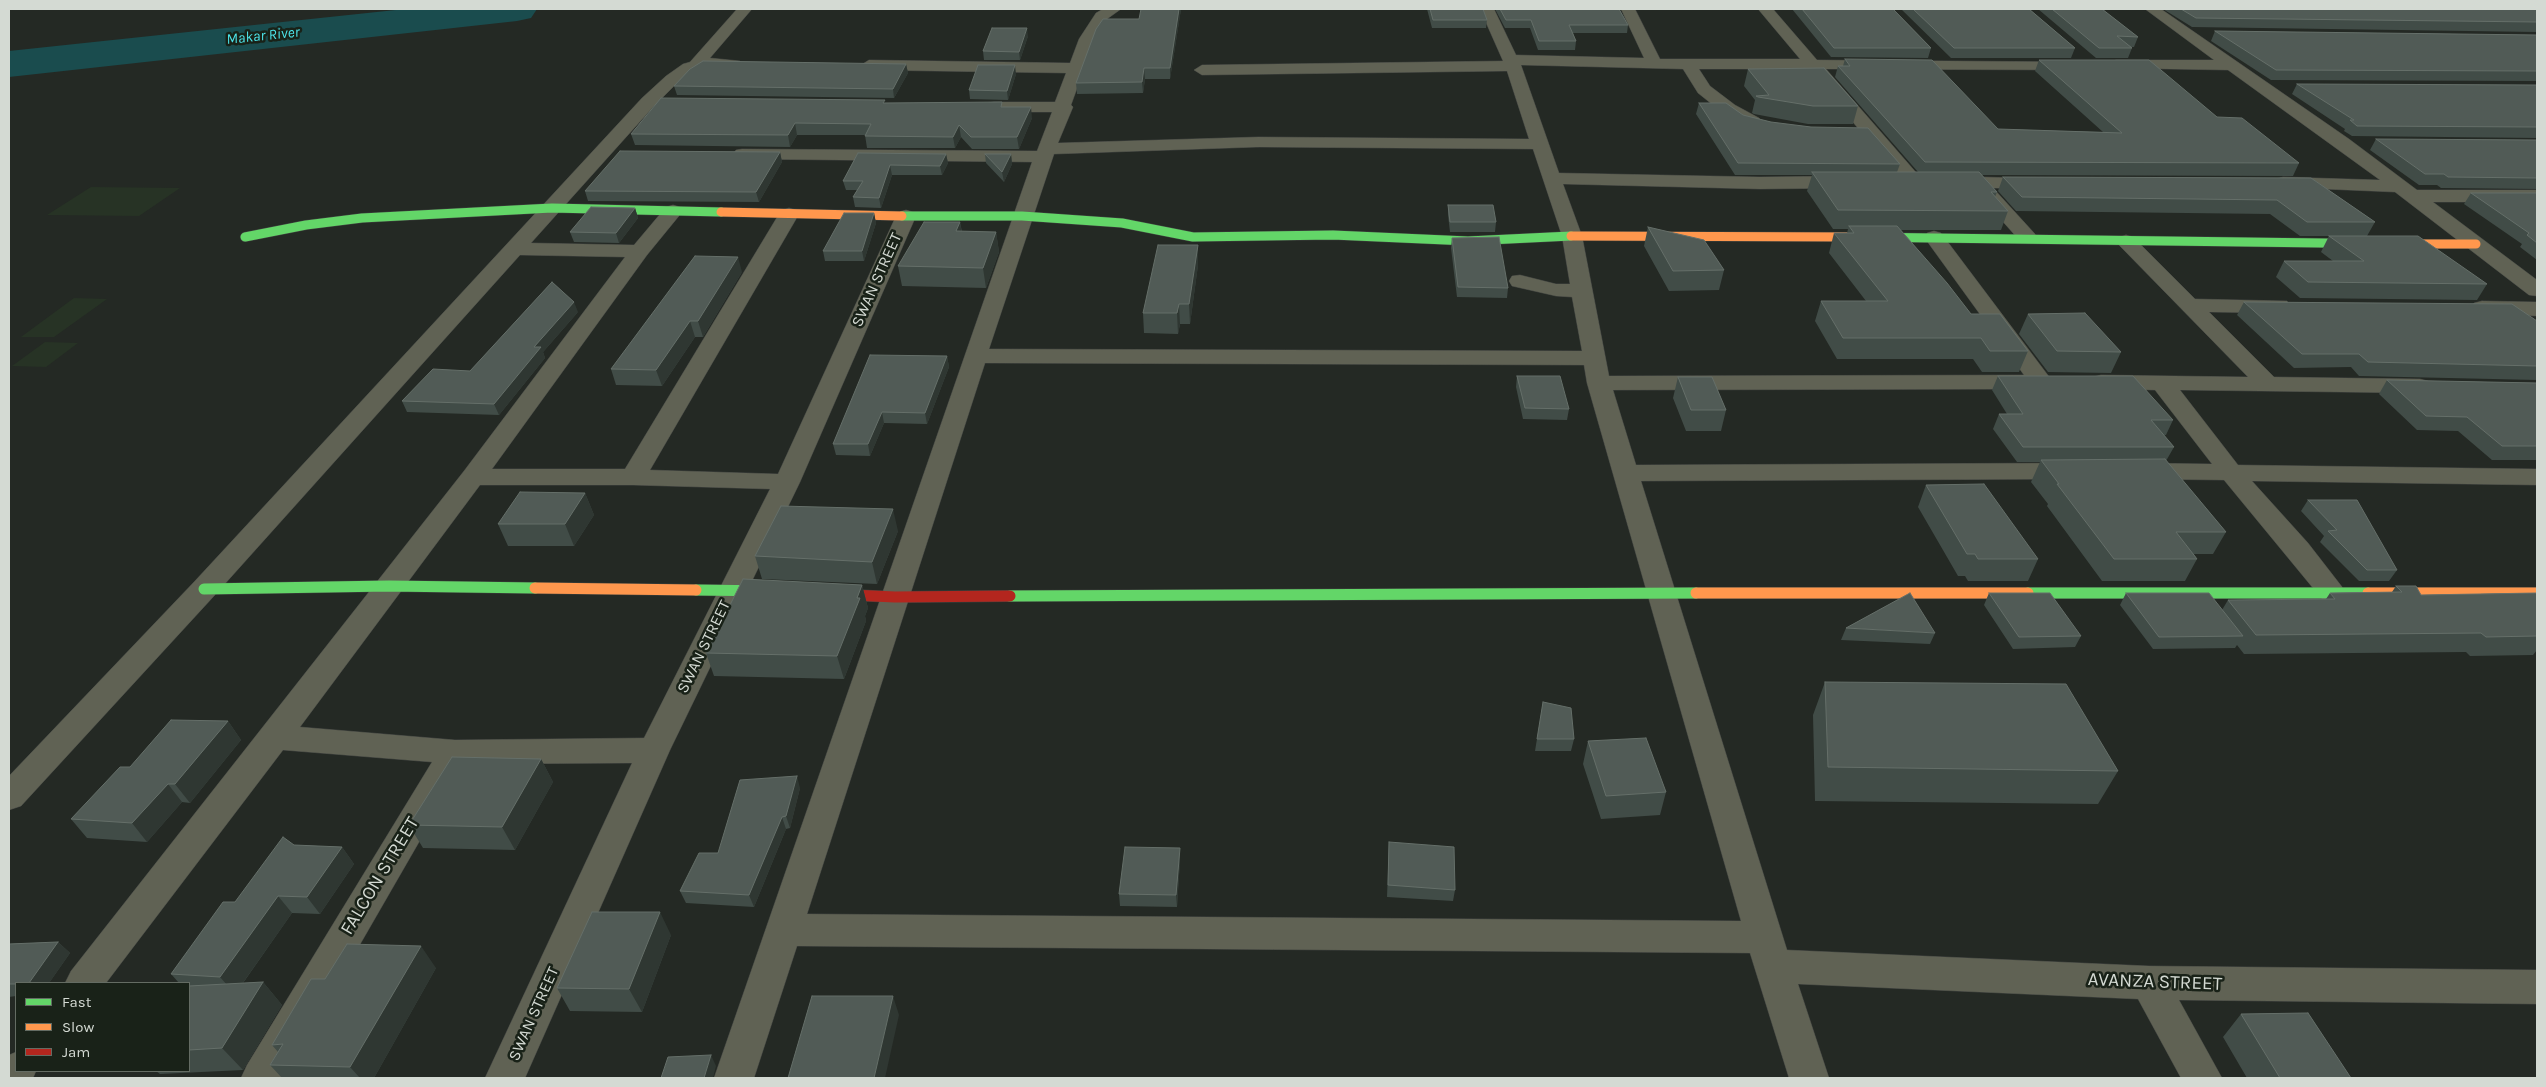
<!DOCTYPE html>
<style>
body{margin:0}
#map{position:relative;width:2546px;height:1087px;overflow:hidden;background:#242924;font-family:Karla,sans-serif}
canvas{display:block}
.frame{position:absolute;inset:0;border:10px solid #d4dad3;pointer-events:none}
.legend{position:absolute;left:15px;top:982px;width:175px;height:90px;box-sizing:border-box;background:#192218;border:1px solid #646c63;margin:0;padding:6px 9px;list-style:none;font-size:15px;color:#d4dad3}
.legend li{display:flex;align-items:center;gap:10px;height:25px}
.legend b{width:25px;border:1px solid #646c63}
</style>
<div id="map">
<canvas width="2546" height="1087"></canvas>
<div class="frame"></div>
<ul class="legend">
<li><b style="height:6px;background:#63d668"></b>Fast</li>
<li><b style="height:6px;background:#ff974d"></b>Slow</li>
<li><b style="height:6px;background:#b3261e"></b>Jam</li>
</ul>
</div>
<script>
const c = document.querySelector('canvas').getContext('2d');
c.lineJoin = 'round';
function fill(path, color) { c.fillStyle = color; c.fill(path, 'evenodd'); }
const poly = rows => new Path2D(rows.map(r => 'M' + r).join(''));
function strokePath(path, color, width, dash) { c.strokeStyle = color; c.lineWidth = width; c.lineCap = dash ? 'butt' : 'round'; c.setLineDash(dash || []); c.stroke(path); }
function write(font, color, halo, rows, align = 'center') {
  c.font = font + ' Karla,sans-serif'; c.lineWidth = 5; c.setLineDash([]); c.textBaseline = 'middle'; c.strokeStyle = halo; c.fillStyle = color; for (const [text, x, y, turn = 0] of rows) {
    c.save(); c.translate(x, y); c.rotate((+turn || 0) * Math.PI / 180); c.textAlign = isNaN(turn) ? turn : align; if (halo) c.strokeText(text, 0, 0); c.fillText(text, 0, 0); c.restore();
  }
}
const built = poly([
 [91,187,180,188,139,216,47,215],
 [74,298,107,299,54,337,21,337],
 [45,342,78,343,46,367,12,366]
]);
const river = poly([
 [405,9,537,9,531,18,517,21,9,77,9,51,405,9]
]);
const street = poly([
 [737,9,752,9,710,58,740,61,742,64,740,67,705,68,695,70,678,82,654,106,531,243,634,245,666,207,673,205,680,207,683,211,647,255,492,469,625,469,779,214,782,210,789,208,796,210,799,214,650,470,778,474,896,216,899,212,906,210,913,212,916,216,800,482,670,750,525,1078,485,1078,632,763,464,764,283,1078,241,1078,247,1065,432,762,283,750,106,983,65,983,71,971,464,471,625,257,520,255,214,596,21,806,9,810,9,776,194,582,642,98,666,76,683,64,690,62,737,9],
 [480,485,633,485,770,489,644,738,455,740,300,727,480,485],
 [1103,9,1121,9,1107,19,1095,39,1071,105,1073,107,1058,143,1258,137,1529,139,1507,71,1202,75,1194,70,1202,65,1503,61,1480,9,1494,9,1516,55,1644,58,1621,9,1635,9,1660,59,1800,59,1758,9,1773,9,1817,60,2082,62,2084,65,2082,68,2076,70,1826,69,1920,177,1922,181,1920,185,1913,187,1906,185,1808,69,1699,69,1710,86,1735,105,1759,118,1762,122,1759,126,1753,127,1723,113,1698,93,1683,69,1521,65,1559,173,1760,177,1847,176,1854,178,1856,182,1854,186,1847,188,1760,189,1563,184,1582,236,1609,376,2024,375,1924,237,1927,233,1934,231,1941,233,2053,382,2049,387,2041,389,1613,390,1636,465,2073,463,2082,466,2086,471,2082,476,2073,479,1641,481,1787,950,2149,966,2537,970,2537,1004,2179,1000,2222,1078,2181,1078,2138,999,1798,984,1829,1078,1789,1078,1750,953,797,946,754,1078,714,1078,1032,162,742,159,736,158,733,154,736,150,742,149,1037,151,1052,112,994,112,988,111,985,107,988,103,994,102,1055,102,1066,73,869,70,861,65,869,60,1070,63,1079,39,1096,13,1103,9],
 [1258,147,1533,149,1562,236,1570,284,1556,284,1520,275,1512,276,1509,281,1512,286,1556,296,1572,297,1582,351,989,349,1054,154,1258,147],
 [985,363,1584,365,1587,383,1741,921,807,914,985,363],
 [2145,9,2161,9,2349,139,2417,190,2537,190,2537,202,2433,202,2537,280,2537,296,2529,295,2395,192,2276,187,2274,183,2276,179,2283,177,2380,180,2228,70,2110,68,2108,65,2110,62,2116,60,2214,60,2145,9],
 [1950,176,2047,179,2049,183,2047,187,2040,189,1993,188,2035,234,2038,238,2035,242,2021,242,1973,188,1943,186,1941,182,1943,178,1950,176],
 [2126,235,2133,237,2195,299,2287,301,2290,306,2287,311,2279,313,2209,312,2274,377,2420,379,2428,381,2432,386,2428,391,2420,393,2180,390,2238,465,2537,469,2537,485,2252,481,2308,543,2346,592,2342,599,2332,602,2322,599,2224,480,2138,479,2129,476,2125,471,2129,466,2138,463,2212,464,2155,390,2101,389,2093,387,2089,382,2093,377,2101,375,2248,377,2119,245,2116,241,2119,237,2126,235],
 [2482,301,2537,302,2537,316,2474,313,2471,308,2474,303,2482,301],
 [16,1052,16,1071,36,1071,33,1078,9,1078,9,1055,16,1052]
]);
const fastFar1 = poly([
 [902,216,1022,216,1122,223,1193,237,1333,235,1468,241,1571,236],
 [245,237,306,225,362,218,552,208,721,212],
 [1856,237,2400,244]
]);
const fast = poly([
 [204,589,389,586,535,588],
 [696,590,776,591],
 [2028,593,2368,593],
 [1010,596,1696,593]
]);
const slowFar1 = poly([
 [721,212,902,216],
 [1571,236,1856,237],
 [2400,244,2476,244]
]);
const slow = poly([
 [535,588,696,590],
 [1696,593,2028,593],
 [2368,593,2537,593]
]);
const jam = poly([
 [829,594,895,597,1010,596]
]);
const wall = poly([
 [1181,9,1170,79,1145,79,1143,93,1077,94,1076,83,1139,19],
 [1427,9,1483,9,1487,20,1486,28,1432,28],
 [1495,9,1619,9,1628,25,1627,33,1573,33,1576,41,1575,50,1538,50,1530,28,1505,28],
 [1792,9,1893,9,1931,48,1928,58,1831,57],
 [1901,9,2029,9,2075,48,2071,58,1951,58],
 [2038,9,2102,9,2138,37,2134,47,2130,47,2132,48,2128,58,2096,58],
 [2163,9,2537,9,2537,32,2192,27],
 [2215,31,2537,35,2537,81,2271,80,2211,41],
 [1028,36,1020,60,984,60,983,51],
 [1845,59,1998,129,2103,132,2035,71,2039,60,2217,117,2299,163,2293,176,1982,175,1997,192,1995,197,2008,211,2001,230,1901,230,1971,314,2028,351,2019,372,1982,372,1973,359,1837,359,1815,321,1821,301,1866,301,1829,253,1834,233,1847,233,1848,229,1833,229,1807,191,1812,175,1735,175,1696,114,1699,103,1743,115,1900,164,1897,172,1918,172,1835,77,1838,66,1843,66],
 [906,64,908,73,894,98,677,95,674,86],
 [1748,69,1858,106,1853,124,1808,124,1754,114,1752,113,1755,100,1744,86],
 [1016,74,1008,100,970,99,969,90],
 [2297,84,2537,85,2537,138,2352,136,2344,131,2345,129,2292,94],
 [885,103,1003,107,1032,118,1019,149,972,149,961,137,955,148,867,148,865,135,797,135,790,147,635,145,631,134],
 [2376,139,2537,140,2537,189,2441,188,2437,185,2419,185,2370,150],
 [780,152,782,162,759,202,588,201,585,191],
 [858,153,946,154,948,163,942,175,892,175,881,208,855,207,853,197,857,190,846,190,843,181],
 [985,154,1011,154,1012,164,1004,182,986,163],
 [2003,177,2311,178,2375,222,2367,236,2300,236,2270,214,2016,211,1998,191],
 [2471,193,2537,193,2537,260,2520,247,2522,244,2464,204],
 [1448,205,1496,222,1495,232,1450,232,1448,215],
 [635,208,638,218,619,243,574,242,570,232],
 [874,213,876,223,864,261,825,261,823,251],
 [960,222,962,232,996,232,999,252,986,288,902,286,898,266],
 [1648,227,1724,270,1719,290,1669,291,1644,246],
 [2329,236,2487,284,2477,300,2300,298,2276,277,2284,261,2333,261,2321,252],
 [1452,238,1508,288,1507,298,1457,297,1451,248],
 [1198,245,1198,265,1190,324,1180,324,1178,334,1144,333,1143,313],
 [742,272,703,337,695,337,662,386,616,385,611,369],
 [2244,302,2537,321,2537,380,2359,376,2351,367,2294,368,2237,315],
 [578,312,543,352,545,358,499,415,407,412,402,401,470,371],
 [2028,314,2121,352,2111,373,2048,372,2019,334],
 [947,356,949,367,927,424,884,423,870,456,836,455,833,444],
 [1517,376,1569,409,1567,420,1523,419,1516,387],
 [1998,376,2173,420,2166,435,2164,435,2174,447,2166,461,2226,532,2213,554,2194,554,2197,559,2185,581,2102,581,2047,506,2048,504,2031,482,2040,462,2017,462,1993,429,1999,414,2007,414,1992,390],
 [1678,377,1726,410,1721,431,1686,431,1673,398],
 [2387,380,2537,383,2537,460,2492,460,2458,431,2417,430,2379,394],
 [1926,485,2038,559,2028,581,1968,581,1965,576,1958,576,1918,507],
 [585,493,594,515,574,546,508,546,498,524],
 [2308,500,2397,570,2389,581,2359,581,2320,542,2324,536,2301,511],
 [898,531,877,584,762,579,755,556],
 [862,585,868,608,865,616,866,621,844,679,714,676,706,653],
 [2396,586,2421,595,2537,593,2537,650,2533,655,2470,656,2466,652,2244,654,2237,645,2235,648,2153,649,2120,605,2126,593,2222,610,2228,600,2326,599,2330,593,2392,592],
 [1989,593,2081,636,2075,647,2013,649,1984,605],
 [1846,628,1935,633,1930,644,1841,640],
 [1825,682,2118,771,2098,804,1815,801,1813,715],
 [1543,702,1574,739,1571,751,1535,751],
 [228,721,241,740,190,803,182,802,147,842,87,838,71,819,130,767],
 [1588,741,1666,792,1660,815,1601,819,1583,764],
 [541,759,553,782,515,850,423,848,409,825],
 [800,788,790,828,786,829,754,907,686,903,680,891,718,853],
 [1389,842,1455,890,1453,901,1387,897],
 [294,845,342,847,354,864,320,914,292,913,243,983,263,982,282,1005,243,1070,160,1074,156,1071,189,1071,189,983,179,983,171,974,235,902],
 [1180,860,1177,907,1120,906,1119,894],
 [671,935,642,1012,570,1011,557,988],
 [58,942,70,953,49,983,16,983,16,996,9,997,9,944],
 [436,968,374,1078,282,1078,270,1065,278,1052,272,1045,325,979],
 [2241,1014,2351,1078,2247,1078,2223,1037]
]);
const shadedWall = poly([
 [1179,9,1181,9,1170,79,1170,68],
 [1027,28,1028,36,1020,60,1019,52],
 [906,64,908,73,894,98,893,89],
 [1015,65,1016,74,1008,100,1007,91],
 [1144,68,1145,79,1143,93,1142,82],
 [1031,107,1032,118,1019,149,1017,137],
 [795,123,797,135,790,147,788,135],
 [959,125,961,137,955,148,953,137],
 [780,152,782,162,759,202,756,192],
 [946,154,948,163,942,175,940,166],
 [1011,154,1012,164,1004,182,1002,172],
 [890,165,892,175,881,208,879,198],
 [635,208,638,218,619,243,616,233],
 [874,213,876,223,864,261,862,251],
 [960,222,963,242,956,231],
 [996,232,999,252,986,288,983,268],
 [1198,245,1198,265,1190,324,1189,304],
 [738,257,742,272,703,337,698,321],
 [574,302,578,312,543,352,545,358,499,415,494,404,534,347],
 [1179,304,1180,324,1178,334,1177,313],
 [690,321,695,337,662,386,656,370],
 [947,356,949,367,927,424,925,413],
 [882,412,884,423,870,456,868,444],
 [585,493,594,515,574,546,565,524],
 [893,509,898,531,877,584,872,562],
 [862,585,868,608,865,616,866,621,844,679,837,656],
 [228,721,241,740,190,803,175,784],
 [541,759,553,782,515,850,502,827],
 [797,776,800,788,790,828,786,816],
 [168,784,182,802,147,842,132,823],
 [782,817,786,829,754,907,749,895],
 [342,847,354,864,320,914,307,897],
 [1180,848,1180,860,1177,907,1176,895],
 [278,896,292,913,235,994,220,977],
 [660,912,671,935,642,1012,629,989],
 [58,942,70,953,49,983,29,983],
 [421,946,436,968,374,1078,360,1078,350,1067],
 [263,982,282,1005,243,1070,222,1048],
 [893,996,899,1015,885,1078,874,1078],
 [711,1055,716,1066,713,1078,704,1078]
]);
const building = poly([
 [1141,9,1179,9,1170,68,1144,68,1142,82,1076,83,1096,29,1103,19,1139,19,1141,9],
 [1430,9,1483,9,1487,20,1433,20,1430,9],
 [1500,9,1619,9,1628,25,1569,25,1576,41,1539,41,1531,20,1506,20,1500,9],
 [1802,9,1893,9,1931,48,1834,48,1802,9],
 [1913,9,2029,9,2075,48,1954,48,1913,9],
 [2052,9,2102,9,2138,37,2117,36,2132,48,2099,48,2052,9],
 [2181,9,2537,9,2537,22,2196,18,2181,9],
 [992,28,1027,28,1019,52,983,51,992,28],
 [2215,31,2537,35,2537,71,2276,70,2215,31],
 [1845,59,1932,60,1998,129,2122,133,2039,60,2149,60,2217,117,2242,118,2299,163,1925,162,1838,66,1850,66,1845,59],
 [703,61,906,64,893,89,674,86,690,69,703,61],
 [978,65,1015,65,1007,91,969,90,978,65],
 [1824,68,1858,106,1813,106,1758,97,1756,96,1769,95,1748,69,1824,68],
 [2297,84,2537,85,2537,127,2357,126,2350,120,2354,120,2297,84],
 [661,98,885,100,883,103,1002,102,1001,107,1031,107,1017,137,971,137,959,125,953,137,865,136,871,124,795,123,788,135,631,134,661,98],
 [1699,103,1726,103,1743,115,1771,122,1811,127,1868,128,1900,164,1738,163,1699,103],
 [2376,139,2537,140,2537,178,2448,177,2444,174,2425,174,2376,139],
 [620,151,780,152,756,192,585,191,620,151],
 [858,153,946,154,940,166,890,165,879,198,853,197,863,181,843,181,858,153],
 [985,154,1011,154,1002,172,985,154],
 [1812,172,1979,172,1997,192,1991,192,2008,211,1838,210,1812,172],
 [2003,177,2311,178,2375,222,2307,222,2277,200,2022,197,2003,177],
 [2471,193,2537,193,2537,243,2527,235,2529,233,2471,193],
 [1448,205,1493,205,1496,222,1450,222,1448,205],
 [591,207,635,208,616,233,570,232,591,207],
 [844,213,874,213,862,251,823,251,844,213],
 [924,222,960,222,956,231,996,232,983,268,898,266,924,222],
 [1849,226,1897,226,1947,283,1971,314,2000,314,2028,351,1990,351,1981,338,1843,338,1821,301,1888,301,1834,233,1854,233,1849,226],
 [1648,227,1704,240,1724,270,1673,271,1648,227],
 [2329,236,2418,236,2487,284,2308,282,2284,261,2364,261,2329,236],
 [1499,237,1508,288,1458,287,1452,238,1499,237],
 [1158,245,1198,245,1189,304,1179,304,1177,313,1143,313,1158,245],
 [695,256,738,257,698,321,690,321,656,370,611,369,695,256],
 [552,282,574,302,534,347,541,347,494,404,402,401,433,369,470,371,552,282],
 [2244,302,2512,304,2537,321,2537,366,2368,362,2359,354,2302,354,2244,302],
 [2085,313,2121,352,2057,351,2028,314,2085,313],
 [870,355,947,356,925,413,882,412,868,444,833,444,870,355],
 [1517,376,1560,376,1569,409,1525,408,1517,376],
 [1998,376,2133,376,2173,420,2151,420,2174,447,2023,447,1999,414,2023,414,1998,376],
 [1678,377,1712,377,1726,410,1691,410,1678,377],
 [2387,380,2537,383,2537,446,2502,446,2467,417,2426,416,2387,380],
 [2165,459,2226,532,2176,532,2197,559,2114,559,2057,484,2059,484,2041,460,2165,459],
 [1984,484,2038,559,1978,559,1975,554,1967,554,1926,485,1984,484],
 [520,492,585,493,565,524,498,524,520,492],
 [2308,500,2357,500,2397,570,2367,570,2328,531,2337,530,2308,500],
 [781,506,893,509,872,562,755,556,781,506],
 [743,579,862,585,857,598,860,598,837,656,706,653,743,579],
 [2396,586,2416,586,2421,595,2537,593,2537,636,2486,637,2481,633,2256,635,2228,600,2335,599,2330,593,2402,592,2396,586],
 [1910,593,1935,633,1846,628,1910,593],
 [1989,593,2050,593,2081,636,2019,637,1989,593],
 [2126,593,2209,593,2243,636,2159,637,2126,593],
 [1825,682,2066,684,2118,771,1828,767,1825,682],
 [1543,702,1571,708,1574,739,1537,739,1543,702],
 [171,720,228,721,175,784,168,784,132,823,71,819,120,767,130,767,171,720],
 [1646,738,1666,792,1606,796,1588,741,1646,738],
 [452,757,541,759,502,827,409,825,452,757],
 [797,776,786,816,782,817,749,895,680,891,699,853,718,853,740,780,797,776],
 [283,837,294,845,342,847,307,897,278,896,220,977,171,974,223,902,235,902,283,837],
 [1389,842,1454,847,1455,890,1388,885,1389,842],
 [1125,847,1180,848,1176,895,1119,894,1125,847],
 [592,912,660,912,629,989,557,988,592,912],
 [58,942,29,983,16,983,16,984,9,984,9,944,58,942],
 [347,944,421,946,350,1067,270,1065,283,1044,272,1045,311,979,325,979,347,944],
 [263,982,222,1048,189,1050,189,986,263,982],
 [812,996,893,996,874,1078,788,1078,812,996],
 [2308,1013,2351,1078,2280,1078,2241,1014,2308,1013],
 [711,1055,704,1078,661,1078,668,1057,711,1055]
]);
const farWaternames = [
 ["Makar River",263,36,-6]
];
const streetNames = [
 ["SWAN STREET",877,280,-66],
 ["SWAN STREET",704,647,-64],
 ["SWAN STREET",534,1014,-66]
];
const nearStreetnames = [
 ["FALCON STREET",380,876,-59],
 ["AVANZA STREET",2155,982,2]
];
fill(built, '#273325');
fill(river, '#1a4c4e');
strokePath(street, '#414441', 1);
strokePath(fastFar1, '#414441', 10);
strokePath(fast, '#414441', 12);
strokePath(slowFar1, '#414441', 10);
strokePath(slow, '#414441', 12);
strokePath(jam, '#414441', 12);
fill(street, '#606254');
strokePath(fastFar1, '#63d668', 9);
strokePath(fast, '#63d668', 11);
strokePath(slowFar1, '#ff974d', 9);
strokePath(slow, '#ff974d', 11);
strokePath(jam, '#b3261e', 11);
fill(wall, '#414c47');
fill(shadedWall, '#2f3732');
fill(building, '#515b56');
strokePath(building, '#656f69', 1);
write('italic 15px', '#4ce3e8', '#192218', farWaternames);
write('16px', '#d4dad3', '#192218', streetNames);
write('19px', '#d4dad3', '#192218', nearStreetnames);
</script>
